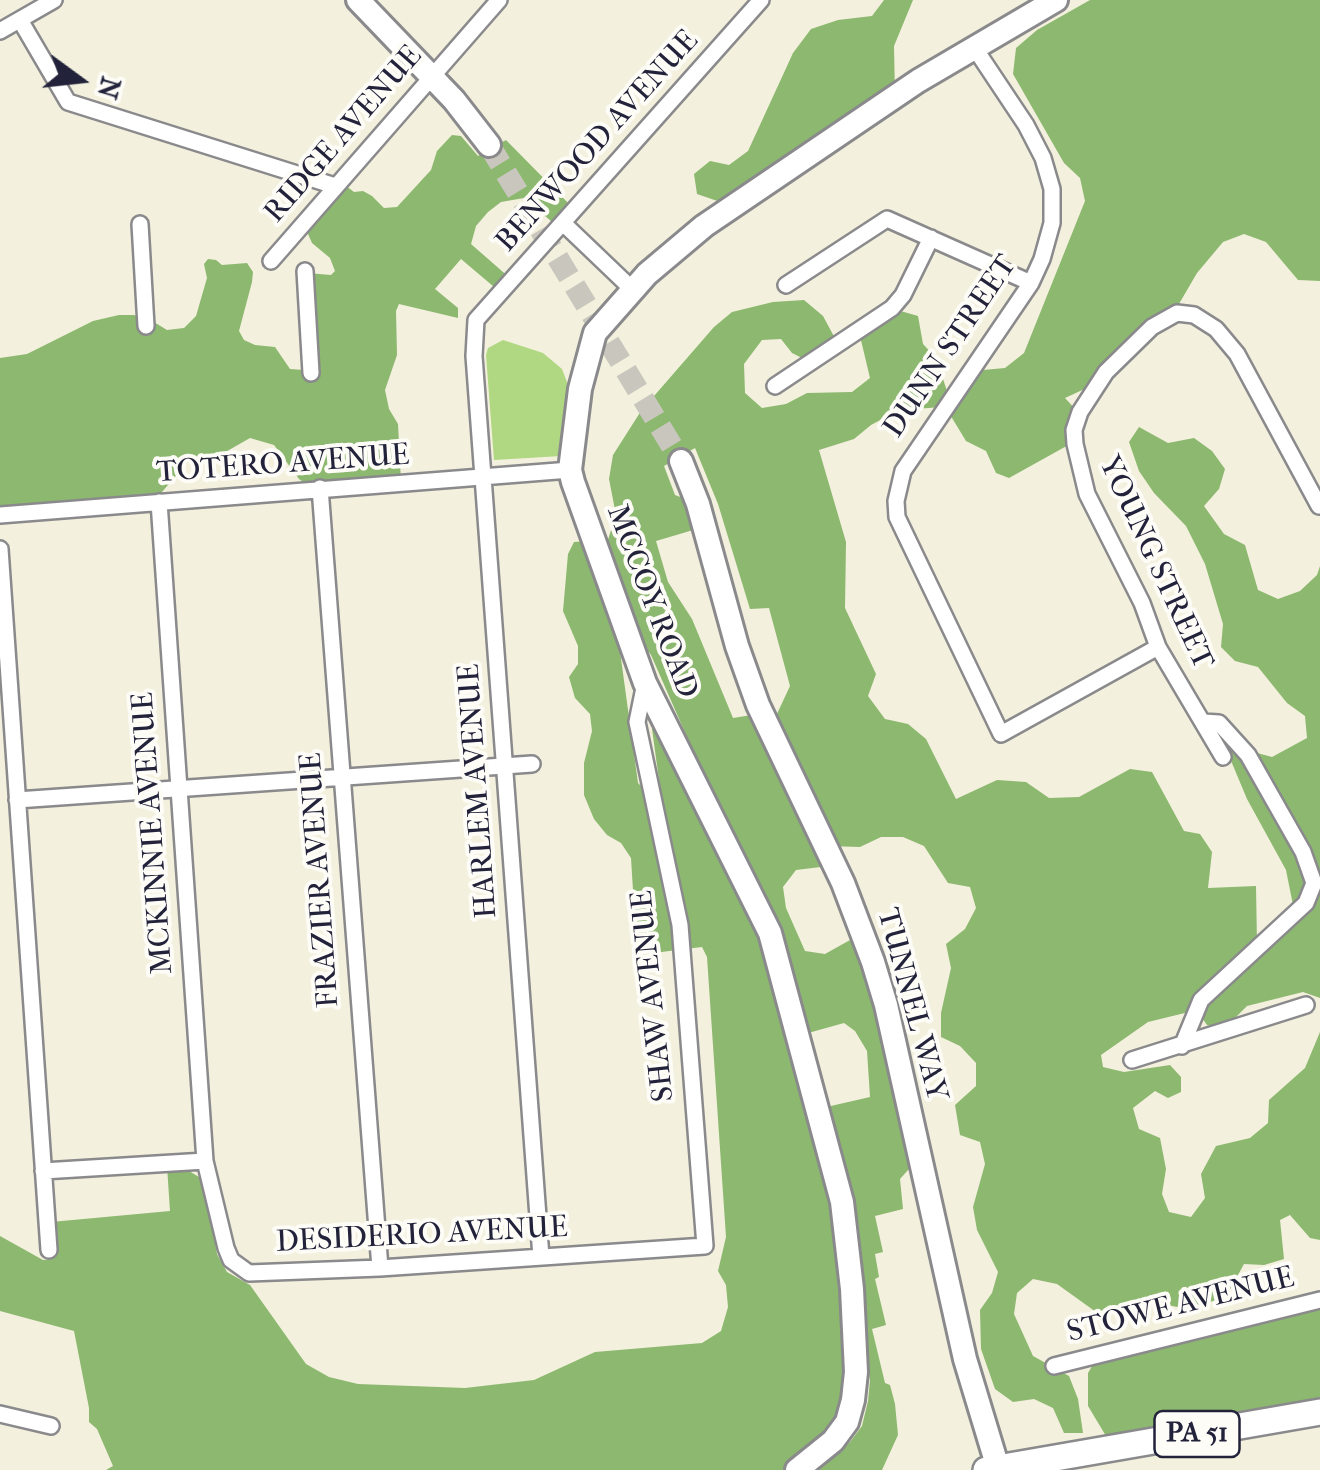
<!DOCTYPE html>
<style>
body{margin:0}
#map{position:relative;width:1320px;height:1470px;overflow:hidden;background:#f3f0dd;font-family:"IM FELL French Canon",serif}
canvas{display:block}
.north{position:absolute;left:30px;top:30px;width:100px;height:100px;-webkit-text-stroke:8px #fdfcf7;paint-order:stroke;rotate:105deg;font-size:28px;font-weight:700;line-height:40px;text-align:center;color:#22223b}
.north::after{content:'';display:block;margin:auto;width:35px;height:45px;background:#22223b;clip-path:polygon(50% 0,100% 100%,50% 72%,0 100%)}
</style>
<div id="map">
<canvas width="1320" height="1470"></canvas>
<div class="north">N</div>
</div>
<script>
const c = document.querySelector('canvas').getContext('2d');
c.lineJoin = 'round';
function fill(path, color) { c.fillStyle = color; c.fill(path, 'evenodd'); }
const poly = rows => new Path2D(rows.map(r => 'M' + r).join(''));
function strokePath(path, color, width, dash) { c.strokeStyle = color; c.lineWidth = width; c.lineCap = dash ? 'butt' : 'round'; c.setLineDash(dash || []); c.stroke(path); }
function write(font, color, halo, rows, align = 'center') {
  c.font = font + ' "IM FELL French Canon",serif'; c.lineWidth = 8; c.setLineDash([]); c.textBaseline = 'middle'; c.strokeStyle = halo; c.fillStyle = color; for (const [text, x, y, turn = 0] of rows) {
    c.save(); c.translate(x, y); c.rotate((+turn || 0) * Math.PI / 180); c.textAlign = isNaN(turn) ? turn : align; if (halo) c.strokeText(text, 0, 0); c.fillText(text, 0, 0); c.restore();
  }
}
const green = poly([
 [503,340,543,353,562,369,570,390,561,456,494,460,486,355,488,348]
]);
const forest = poly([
 [884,0,913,0,894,46,895,96,732,206,697,194,694,174,710,161,729,165,748,151,793,53,811,29,838,20,872,16],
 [1090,0,1320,0,1320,281,1298,280,1266,242,1244,234,1223,242,1197,273,1176,309,1091,386,1065,398,1078,412,1072,443,1009,478,996,473,986,451,966,441,946,408,972,371,1005,368,1024,353,1085,201,1080,178,1064,163,1013,74,1016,48,1037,30],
 [452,135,461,136,478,156,506,140,574,209,558,227,524,198,501,202,488,212,476,226,471,244,511,279,500,292,461,259,435,289,458,308,458,318,399,304,396,311,397,355,385,390,389,409,398,424,401,482,310,487,299,479,274,445,250,438,215,458,197,458,187,463,155,500,0,514,0,358,27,354,93,321,119,315,134,315,149,319,167,330,184,328,196,316,207,278,204,264,208,259,216,260,222,265,247,263,253,272,252,282,239,331,244,340,255,345,275,347,290,369,304,370,307,273,331,275,335,271,330,258,312,243,308,234,308,220,341,182,354,192,363,191,372,196,384,208,397,207,431,170,437,151],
 [804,300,823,316,837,342,808,361,792,353,781,339,762,340,744,364,745,393,762,408,786,404,807,393,852,392,870,378,860,336,897,310,918,316,923,344,936,358,949,397,943,407,899,410,871,425,854,439,819,450,846,542,845,608,876,674,868,696,885,719,908,724,926,739,956,799,997,780,1026,782,1049,798,1079,797,1130,769,1152,772,1184,831,1200,834,1212,852,1208,888,1256,886,1257,944,1193,1011,1148,1022,1101,1055,1103,1067,1124,1072,1170,1065,1181,1077,1181,1092,1168,1098,1155,1091,1133,1108,1139,1129,1160,1138,1166,1169,1162,1194,1169,1212,1191,1217,1205,1198,1201,1174,1216,1146,1250,1138,1268,1123,1269,1100,1305,1068,1320,1032,1320,1240,1310,1238,1290,1215,1280,1220,1284,1259,1264,1265,1244,1264,1226,1297,1187,1309,1163,1304,1096,1312,1057,1284,1033,1279,1017,1293,1014,1314,1033,1356,1069,1376,1078,1399,1083,1433,1064,1433,1053,1408,1034,1399,1013,1402,995,1389,981,1349,980,1310,992,1293,998,1272,977,1230,973,1207,985,1164,980,1142,960,1135,955,1105,976,1086,976,1063,960,1046,941,1037,941,1013,951,968,946,944,965,929,976,908,970,887,948,883,924,846,903,837,881,837,860,847,828,846,776,716,790,686,769,608,750,609,718,504,695,448,664,466,675,495,694,502,700,528,656,541,668,582,692,619,733,718,758,714,829,866,796,870,783,887,786,908,805,951,825,954,859,935,917,1160,900,1179,903,1209,875,1216,883,1252,875,1254,879,1277,875,1279,886,1325,872,1329,885,1383,890,1385,895,1404,898,1435,882,1470,817,1470,850,1442,862,1426,868,1401,870,1380,822,1108,870,1097,867,1051,855,1031,844,1023,801,1035,737,851,651,655,624,619,603,555,616,515,609,479,613,455,641,411,714,327,732,312,773,302],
 [1139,427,1168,443,1194,438,1212,451,1225,469,1219,489,1204,506,1224,534,1245,545,1258,590,1278,599,1300,591,1317,575,1320,566,1320,998,1303,992,1247,1006,1224,1029,1207,1025,1198,1012,1295,915,1286,870,1247,799,1224,744,1272,757,1307,738,1305,716,1287,703,1258,667,1235,661,1221,647,1223,624,1205,564,1186,526,1154,493,1139,471,1129,442],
 [588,541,619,644,638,783,647,792,660,787,652,729,659,717,770,931,852,1283,845,1415,790,1470,106,1470,113,1466,97,1429,89,1422,89,1408,74,1331,0,1311,0,1236,43,1260,53,1259,51,1222,170,1211,167,1166,184,1168,199,1177,208,1201,217,1254,227,1272,250,1285,306,1364,329,1377,358,1384,465,1388,534,1380,595,1352,702,1343,721,1331,728,1307,726,1285,718,1271,726,1237,707,957,702,947,637,955,631,858,621,843,607,835,594,819,584,795,584,763,592,731,590,714,575,698,569,677,578,664,578,646,563,611,568,554,574,542],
 [1320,1304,1320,1408,1112,1446,1088,1406,1088,1373,1098,1356]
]);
const secondaryTunnel = poly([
 [489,145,681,461]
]);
const street = poly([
 [20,20,68,102,335,186],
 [0,31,54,0],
 [974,47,1026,125,1043,158,1052,189,1052,223,1042,259,1031,283,903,471,896,501,897,517,1001,734,1158,647],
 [563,223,632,289],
 [140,224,146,326],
 [271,261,499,0],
 [305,271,311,373],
 [786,285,887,219,1031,283],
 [775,386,892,308,903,295,931,238],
 [320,488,380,1268],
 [159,502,205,1161,226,1248,231,1260,249,1273,380,1268,705,1246,680,925,637,722,645,683],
 [0,515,570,470],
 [0,549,49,1250],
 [1223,757,1158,647,1142,603,1087,494,1075,444,1074,430,1080,412,1106,372,1152,327,1177,313,1194,315,1216,329,1237,354,1319,506],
 [17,800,532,764],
 [1182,1046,1201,1000,1306,903,1314,883,1303,852,1248,755,1219,723,1203,722],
 [1132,1060,1306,1005],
 [43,1171,205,1161],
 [541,1257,474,356,476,320,761,0],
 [1054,1366,1320,1300],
 [0,1414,51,1426]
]);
const secondary = poly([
 [358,0,454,100,489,145],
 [681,461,698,504,737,646,758,705,843,883,873,962,886,1005,965,1359,998,1468],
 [797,1470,833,1441,847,1422,853,1400,856,1372,852,1289,842,1202,770,933,645,683,573,482,570,470,580,389,595,333,647,274,704,226,918,81,1056,0]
]);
const primary = poly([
 [986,1470,1320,1412]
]);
const shields = [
 [1197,1434,85]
];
const shieldNames = [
 ["PA 51",1197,1434]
];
const streetNames = [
 ["RIDGE AVENUE",344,135,-49],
 ["BENWOOD AVENUE",598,142,-48],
 ["DUNN STREET",951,347,-56],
 ["TOTERO AVENUE",283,465,-4],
 ["YOUNG STREET",1155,563,65],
 ["MCCOY ROAD",651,602,69],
 ["HARLEM AVENUE",479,791,-94],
 ["MCKINNIE AVENUE",154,833,-94],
 ["FRAZIER AVENUE",321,880,-94],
 ["SHAW AVENUE",654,996,-96],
 ["TUNNEL WAY",911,1005,75],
 ["DESIDERIO AVENUE",422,1236,-3],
 ["STOWE AVENUE",1181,1306,-14]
];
fill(green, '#b0d781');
fill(forest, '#8cb86f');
strokePath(secondaryTunnel, '#c9c7bd', 22, [22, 11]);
strokePath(street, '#8a898c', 20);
strokePath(secondary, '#8a898c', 28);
strokePath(primary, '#8a898c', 30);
strokePath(street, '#fff', 15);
strokePath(secondary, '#fff', 22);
strokePath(primary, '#fff', 25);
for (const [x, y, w] of shields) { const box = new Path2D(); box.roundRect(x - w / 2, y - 23, w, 46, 8); c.fillStyle = '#fdfcf7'; c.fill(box); strokePath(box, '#22223b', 2.5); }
write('bold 28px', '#22223b', null, shieldNames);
write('30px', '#22223b', '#fdfcf7', streetNames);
</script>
